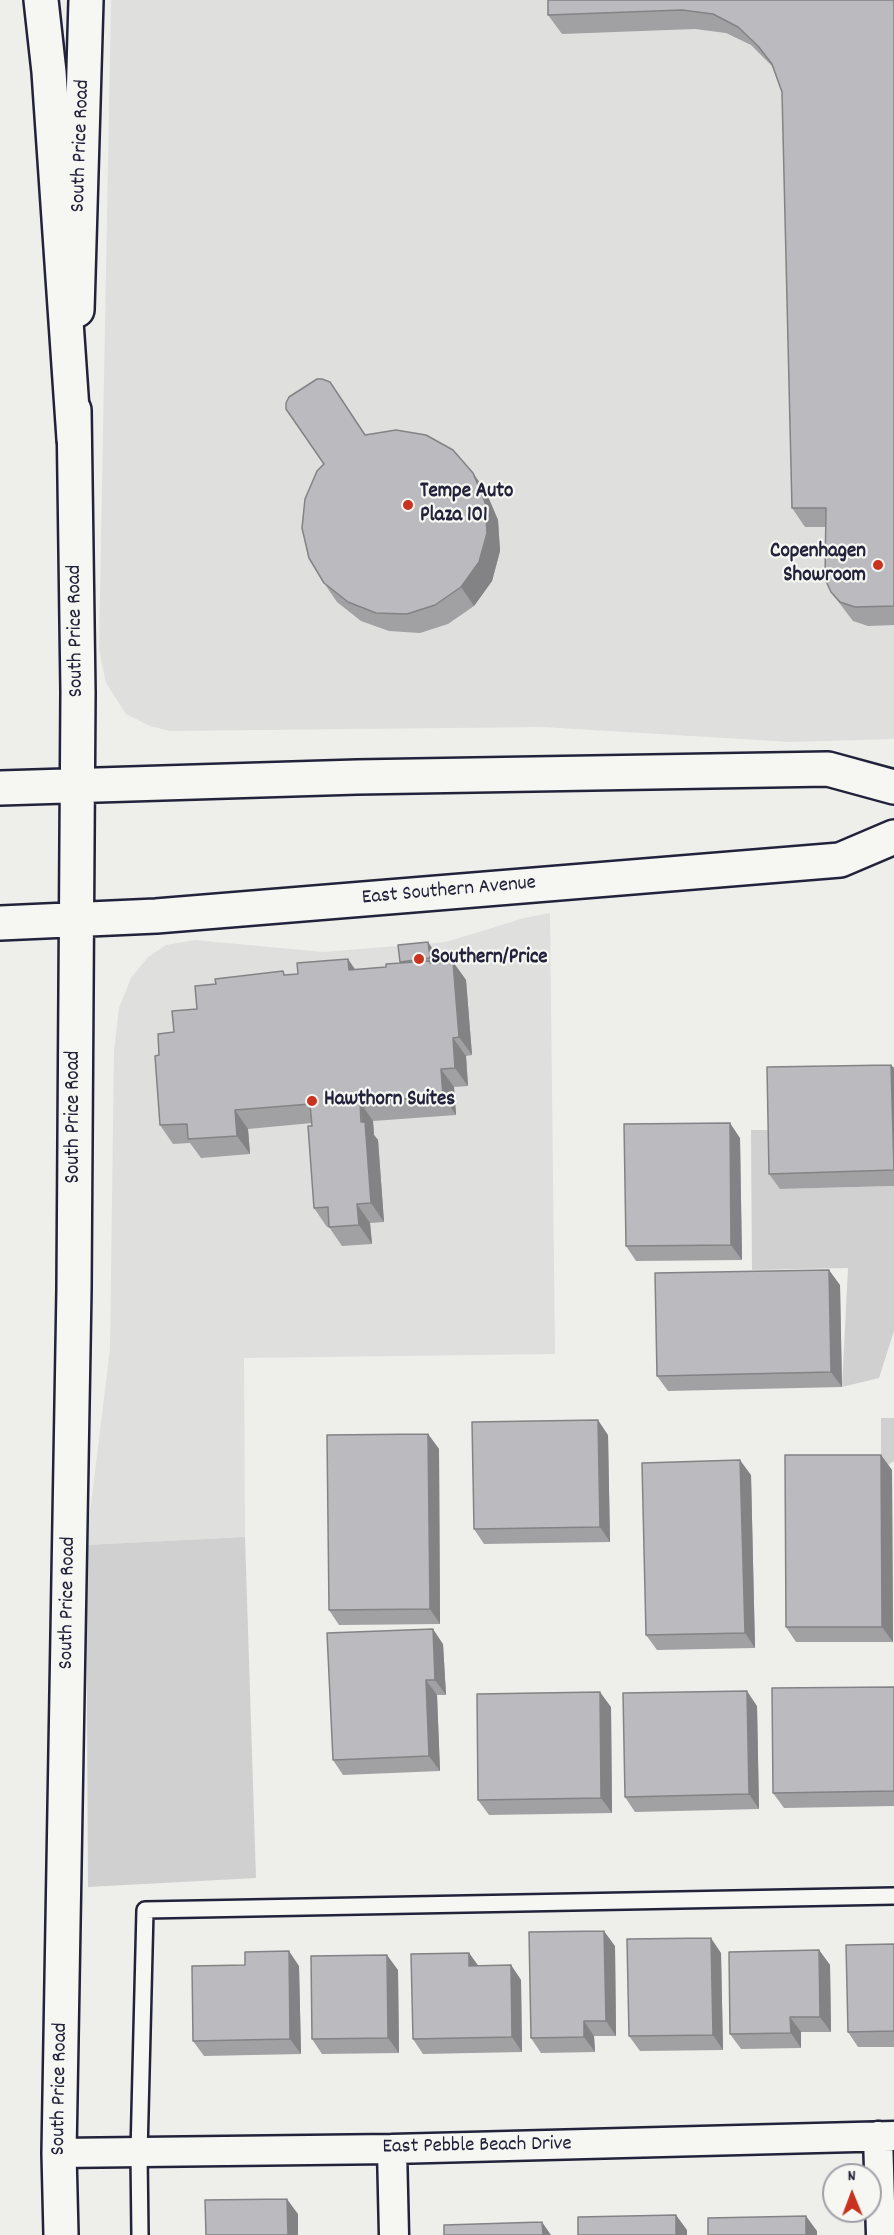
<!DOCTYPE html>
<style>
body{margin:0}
#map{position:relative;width:894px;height:2235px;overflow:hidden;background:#eeeeeb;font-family:Dekko,sans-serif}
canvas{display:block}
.north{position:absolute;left:822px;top:2163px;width:60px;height:60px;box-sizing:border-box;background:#f6f6f2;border:2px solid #a1a1a9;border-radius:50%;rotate:359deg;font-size:16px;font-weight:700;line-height:24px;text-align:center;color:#22223b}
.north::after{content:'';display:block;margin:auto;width:21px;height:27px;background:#c8321e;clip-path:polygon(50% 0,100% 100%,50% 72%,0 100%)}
</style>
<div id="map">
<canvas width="894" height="2235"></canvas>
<div class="north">N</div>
</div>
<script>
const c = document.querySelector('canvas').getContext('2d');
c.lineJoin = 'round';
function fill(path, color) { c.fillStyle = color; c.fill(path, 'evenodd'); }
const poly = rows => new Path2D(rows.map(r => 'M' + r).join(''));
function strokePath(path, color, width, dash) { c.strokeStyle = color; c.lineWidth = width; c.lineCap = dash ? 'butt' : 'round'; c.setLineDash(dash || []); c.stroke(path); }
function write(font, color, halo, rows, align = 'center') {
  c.font = font + ' Dekko,sans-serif'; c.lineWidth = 4.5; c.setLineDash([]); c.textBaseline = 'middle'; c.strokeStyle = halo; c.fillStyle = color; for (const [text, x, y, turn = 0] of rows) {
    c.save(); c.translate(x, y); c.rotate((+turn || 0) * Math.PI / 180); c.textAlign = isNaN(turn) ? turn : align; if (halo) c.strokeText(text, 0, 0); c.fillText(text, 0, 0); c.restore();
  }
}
const built = poly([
 [111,0,894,0,894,739,790,742,543,727,170,731,150,726,126,714,106,683,99,649],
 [550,913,555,1354,244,1358,245,1537,86,1545,110,1349,114,1051,119,1008,131,978,148,957,166,945,195,940,323,952,446,942,524,918]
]);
const green = poly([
 [751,1130,778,1130,780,1189,894,1186,894,1331,879,1378,842,1387,848,1268,752,1270],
 [881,1418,894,1418,894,1461,881,1470],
 [245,1537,256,1878,88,1887,86,1545]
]);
const lane = poly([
 [140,2235,139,2153,145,1910,894,1896]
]);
const street = poly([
 [878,2136,881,2235],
 [392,2149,394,2235],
 [59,2153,392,2149,894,2136]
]);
const secondary = poly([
 [77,310,86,0],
 [0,788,357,777,828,769,894,787],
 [0,923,156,916,840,860,894,837],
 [61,2235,59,2153,74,1289,78,692,74,410]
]);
const highway = poly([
 [41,0,49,72,74,439]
]);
const wall = poly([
 [894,0,894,625,868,626,853,621,831,592,826,527,805,527,792,508,782,92,772,66,751,45,726,33,695,29,562,34,548,15],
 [330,382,365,435,473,473,486,492,498,520,500,551,492,581,474,606,448,624,420,633,389,631,361,621,337,602,324,583,324,464],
 [432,948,433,963,453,962,466,980,472,1055,466,1056,468,1086,454,1087,456,1115,373,1121,374,1135,378,1140,384,1222,370,1223,372,1244,342,1246,329,1227,327,1227,314,1208,312,1123,248,1129,250,1154,201,1158,190,1143,173,1144,160,1125,159,1055,174,1032,197,1009,216,984,286,975,386,967,400,963,400,962],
 [891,1065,894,1068,894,1186,780,1189,769,1174],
 [740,1138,742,1260,636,1261,626,1246],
 [840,1285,842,1387,668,1391,657,1376],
 [428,1434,439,1449,440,1624,339,1625,329,1610],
 [608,1435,610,1542,484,1544,474,1529],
 [881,1455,892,1470,893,1642,796,1642,786,1627],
 [751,1475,755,1648,657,1650,646,1635],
 [443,1644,446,1695,437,1695,440,1771,343,1775,333,1760],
 [894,1687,894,1806,784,1808,773,1793],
 [757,1706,759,1809,635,1812,625,1797],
 [611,1707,612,1813,489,1815,478,1800],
 [894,1944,894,2047,858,2047,848,2032],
 [615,1946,616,2036,594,2036,595,2052,541,2053,531,2038],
 [819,1950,830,1965,831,2032,801,2032,801,2048,741,2049,730,2034],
 [469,1953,478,1966,511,1965,521,1980,522,2052,423,2054,413,2039],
 [721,1953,723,2050,640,2051,629,2036],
 [299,1966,301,2054,204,2056,193,2041],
 [398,1970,399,2053,322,2054,312,2039]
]);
const shadedWall = poly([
 [473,473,486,492,498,520,500,551,492,581,474,606,461,587],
 [428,942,432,948,433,964,430,958],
 [348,959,361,978,349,970],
 [453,962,466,980,472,1055,459,1037],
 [453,1038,466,1056,468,1086,455,1068],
 [891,1065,894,1068,894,1171],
 [441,1069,454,1087,456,1115,443,1096],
 [360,1102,373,1121,374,1135,378,1140,384,1222,371,1203],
 [235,1110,248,1129,250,1154,237,1136],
 [730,1123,740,1138,742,1260,731,1245],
 [357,1204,370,1223,372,1244,359,1225],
 [829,1270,840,1285,842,1387,831,1372],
 [598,1420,608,1435,610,1542,600,1527],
 [428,1434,439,1449,440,1624,430,1609],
 [881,1455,892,1470,893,1642,882,1627],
 [740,1460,751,1475,755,1648,745,1633],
 [433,1629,443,1644,446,1695,435,1680],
 [426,1680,437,1695,440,1771,429,1756],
 [747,1691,757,1706,759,1809,749,1794],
 [600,1692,611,1707,612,1813,601,1798],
 [604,1931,615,1946,616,2036,606,2021],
 [711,1938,721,1953,723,2050,713,2035],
 [819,1950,830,1965,831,2032,820,2017],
 [289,1951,299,1966,301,2054,290,2039],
 [469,1953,480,1968,469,1966],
 [387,1955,398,1970,399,2053,388,2038],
 [511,1965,521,1980,522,2052,512,2037],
 [790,2017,801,2032,801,2048,791,2033],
 [584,2021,594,2036,595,2052,584,2037],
 [287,2199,298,2214,298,2235,288,2235],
 [676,2215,687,2230,687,2235,676,2235],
 [806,2216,817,2231,817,2235,806,2235],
 [542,2222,551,2235,543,2235]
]);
const building = poly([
 [548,0,894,0,894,606,855,607,840,602,831,592,825,579,826,508,792,508,782,92,772,64,758,46,738,27,713,14,682,10,548,15,548,0],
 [317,379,322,379,330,382,365,435,396,430,426,435,453,450,473,473,485,502,487,533,479,562,461,587,435,605,407,614,376,613,348,602,324,583,309,558,302,528,305,499,317,471,324,464,286,409,286,403,289,397,317,379],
 [428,942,430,958,400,962,398,945,428,942],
 [348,959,349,970,386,967,386,964,430,961,430,963,453,962,459,1037,453,1038,455,1068,441,1069,443,1096,360,1102,361,1122,365,1122,371,1203,357,1204,359,1225,329,1227,328,1207,314,1208,308,1126,312,1126,310,1104,235,1110,237,1136,188,1139,187,1124,160,1125,155,1056,159,1055,158,1034,174,1032,172,1011,197,1009,195,986,216,984,215,979,283,971,284,975,298,974,297,963,348,959],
 [891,1065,894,1170,769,1174,767,1067,891,1065],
 [730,1123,731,1245,626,1246,624,1124,730,1123],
 [829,1270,831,1372,657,1376,655,1273,829,1270],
 [598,1420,600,1527,474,1529,472,1422,598,1420],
 [428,1434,430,1609,329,1610,327,1435,428,1434],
 [785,1455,881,1455,882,1627,786,1627,785,1455],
 [740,1460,745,1633,646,1635,642,1463,740,1460],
 [433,1629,435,1680,426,1680,429,1756,333,1760,327,1633,433,1629],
 [894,1687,894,1791,773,1793,772,1688,894,1687],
 [747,1691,749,1794,625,1797,623,1693,747,1691],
 [600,1692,601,1798,478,1800,477,1694,600,1692],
 [604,1931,606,2021,584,2021,584,2037,531,2038,529,1932,604,1931],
 [711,1938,713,2035,629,2036,627,1939,711,1938],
 [894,1944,894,2031,848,2032,846,1945,894,1944],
 [819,1950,820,2017,790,2017,791,2033,730,2034,729,1952,819,1950],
 [289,1951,290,2039,193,2041,192,1966,245,1965,245,1952,289,1951],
 [469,1953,469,1966,511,1965,512,2037,413,2039,411,1954,469,1953],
 [387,1955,388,2038,312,2039,311,1956,387,1955],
 [287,2199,288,2235,206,2235,205,2200,287,2199],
 [676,2215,676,2235,578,2235,578,2217,676,2215],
 [806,2216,806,2235,708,2235,708,2218,806,2216],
 [542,2222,543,2235,444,2235,444,2225,542,2222]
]);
const markers = [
 [408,505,6,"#c8321e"],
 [878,565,6,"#c8321e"],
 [419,959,6,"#c8321e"],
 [312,1101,6,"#c8321e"]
];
const streetNames = [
 ["South Price Road",82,146,-88],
 ["South Price Road",77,631,-91],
 ["East Southern Avenue",449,892,-5],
 ["South Price Road",75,1117,-90],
 ["South Price Road",69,1603,-89],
 ["South Price Road",61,2089,-89],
 ["East Pebble Beach Drive",477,2147,-1]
];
const poiNames = [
 ["Tempe Auto",420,493],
 ["Plaza 101",420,517],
 ["Copenhagen",866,553,"right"],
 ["Showroom",866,577,"right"],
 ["Southern/Price",431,959],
 ["Hawthorn Suites",324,1101]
];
fill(built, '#dfdfde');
fill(green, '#d0d0d1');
strokePath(lane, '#22223b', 20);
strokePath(street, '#22223b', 33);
strokePath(secondary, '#22223b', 38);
strokePath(highway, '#22223b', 38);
strokePath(lane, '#f6f6f2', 15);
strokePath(street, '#f6f6f2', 28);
strokePath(secondary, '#f6f6f2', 33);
strokePath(highway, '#f6f6f2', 33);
fill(wall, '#a1a1a4');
fill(shadedWall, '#838386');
fill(building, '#bbbbbf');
strokePath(building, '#838386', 1.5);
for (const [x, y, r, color] of markers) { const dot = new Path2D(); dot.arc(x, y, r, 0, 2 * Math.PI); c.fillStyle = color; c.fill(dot); strokePath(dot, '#f6f6f2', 2); }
write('21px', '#22223b', '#f6f6f2', streetNames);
write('bold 21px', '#22223b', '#f6f6f2', poiNames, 'left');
</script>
